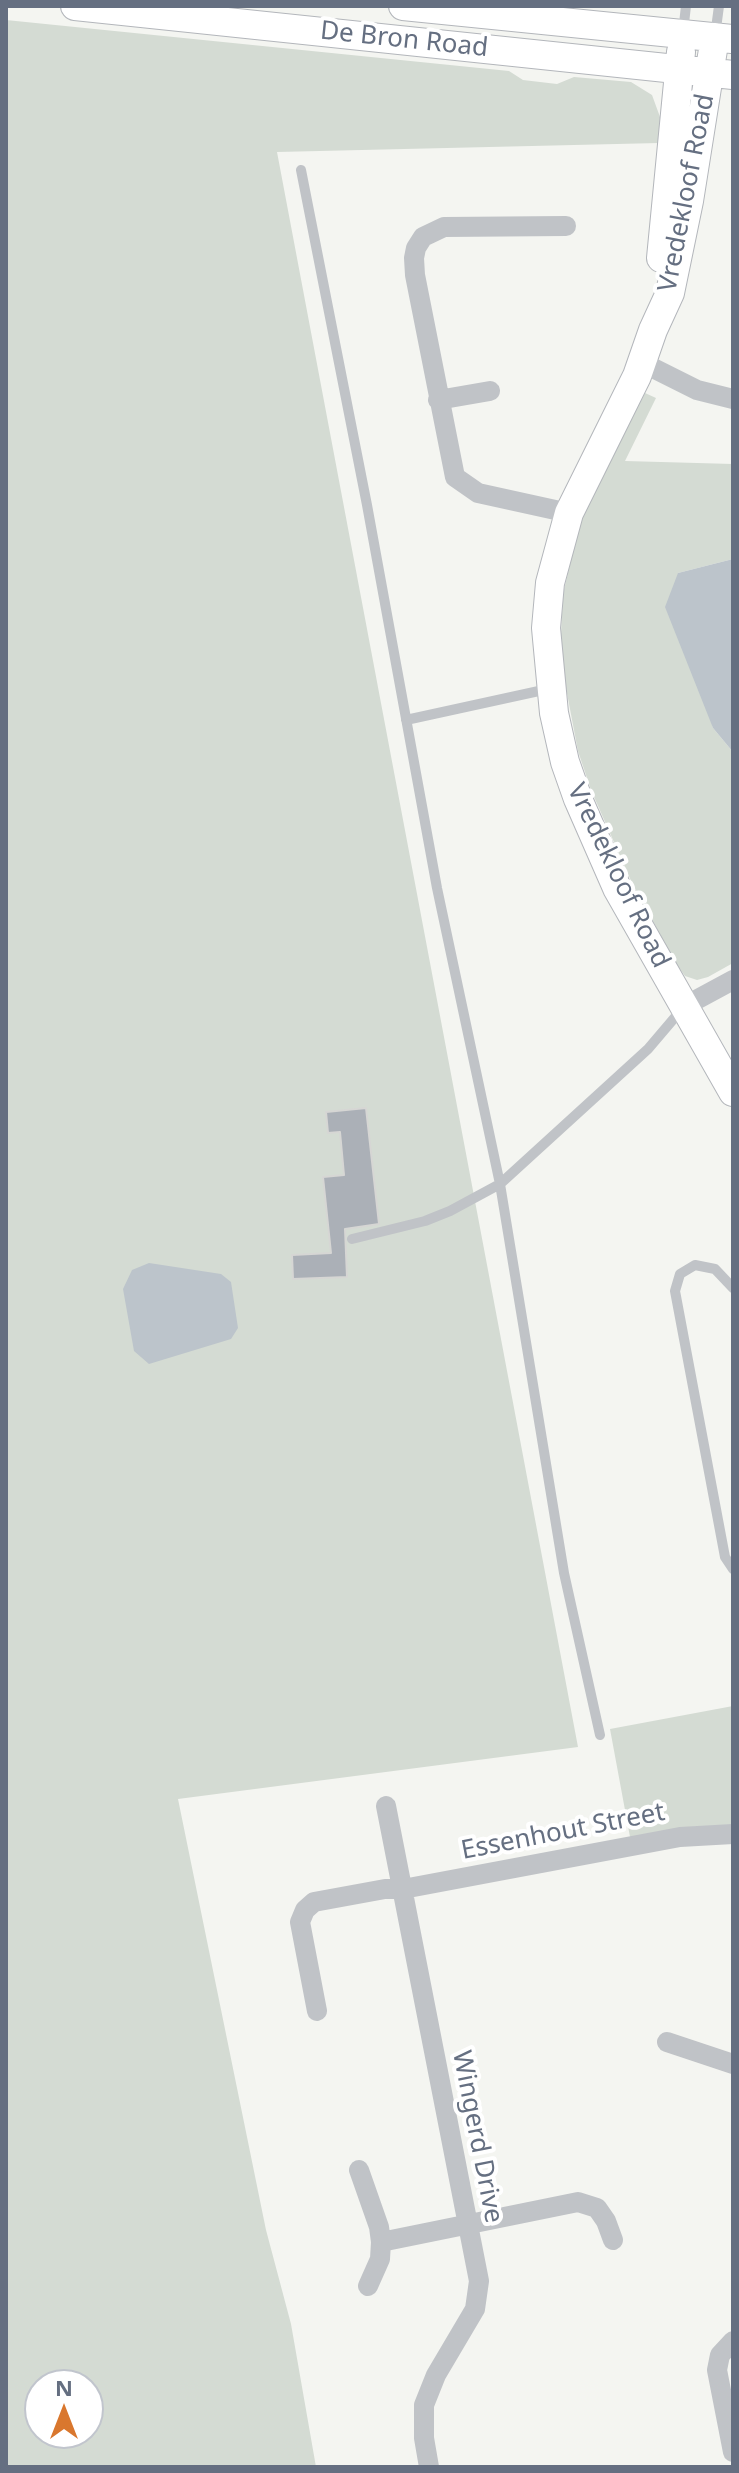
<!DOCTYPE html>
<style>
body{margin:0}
#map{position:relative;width:739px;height:2473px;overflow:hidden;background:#f4f5f1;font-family:"Noto Sans",sans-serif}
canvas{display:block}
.frame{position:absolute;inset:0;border:8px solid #656f81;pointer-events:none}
.north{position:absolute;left:24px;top:2369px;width:80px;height:80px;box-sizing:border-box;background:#fff;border:2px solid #c1c5cd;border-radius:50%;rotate:0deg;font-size:22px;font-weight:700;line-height:32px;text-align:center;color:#656f81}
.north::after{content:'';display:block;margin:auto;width:28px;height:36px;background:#d9772e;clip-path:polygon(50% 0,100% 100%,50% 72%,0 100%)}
</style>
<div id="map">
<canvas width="739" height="2473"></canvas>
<div class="frame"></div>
<div class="north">N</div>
</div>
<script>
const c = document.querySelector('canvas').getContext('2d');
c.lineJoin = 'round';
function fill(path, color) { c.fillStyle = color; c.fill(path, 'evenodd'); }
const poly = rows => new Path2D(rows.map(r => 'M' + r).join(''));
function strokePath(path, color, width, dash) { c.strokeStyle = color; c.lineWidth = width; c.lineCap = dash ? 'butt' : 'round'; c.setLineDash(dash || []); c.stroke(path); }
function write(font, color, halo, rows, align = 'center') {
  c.font = font + ' "Noto Sans",sans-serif'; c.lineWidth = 8; c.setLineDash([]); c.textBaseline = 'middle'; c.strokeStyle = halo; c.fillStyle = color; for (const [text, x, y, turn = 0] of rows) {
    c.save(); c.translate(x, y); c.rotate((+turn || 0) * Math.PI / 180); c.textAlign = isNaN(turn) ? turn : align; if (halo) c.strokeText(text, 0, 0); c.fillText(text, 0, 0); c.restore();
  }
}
const green = poly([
 [6,20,509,71,523,80,557,84,574,77,631,82,652,95,660,117,659,143,277,152,578,1747,178,1799,266,2230,291,2324,316,2467,6,2467],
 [40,2385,88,2385,88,2433,40,2433],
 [645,393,656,398,625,461,733,464,733,559,678,573,713,728,733,752,733,963,708,977,697,980,685,976,677,965,632,883,591,790,578,751,566,688,561,635,563,594,579,526,592,494],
 [733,1706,733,1826,699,1826,630,1837,610,1729]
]);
const water = poly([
 [733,559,733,752,713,728,665,607,678,573],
 [149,1263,221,1274,231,1282,238,1328,231,1339,149,1364,134,1351,123,1289,132,1270]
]);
const building = poly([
 [366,1108,379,1224,345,1229,347,1277,293,1279,292,1255,331,1253,323,1177,344,1175,340,1132,328,1133,326,1112,366,1108]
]);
const lane = poly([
 [683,32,686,6],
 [715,36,719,6],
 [301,170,367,505,437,888,500,1184,564,1573,600,1735],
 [406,720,548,689],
 [352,1239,425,1221,450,1211,500,1184,648,1049,682,1009],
 [733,1288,715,1269,695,1265,680,1274,675,1291,725,1557,733,1569]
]);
const street = poly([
 [566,226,444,227,423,237,416,248,414,258,415,275,455,477,478,493,569,513],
 [643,363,697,390,733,399],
 [438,400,490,391],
 [683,1007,733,980],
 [386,1806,479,2281,475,2309,436,2375,424,2405,424,2438,429,2467],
 [317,2011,300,1922,305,1910,314,1902,385,1889,403,1889,680,1837,733,1834],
 [667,2042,733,2064],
 [359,2170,379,2227,381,2242,578,2202,597,2208,606,2221,613,2240],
 [368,2286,380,2259,381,2242],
 [733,2341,720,2355,717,2370,733,2452]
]);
const secondary = poly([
 [75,6,733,75],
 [403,6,732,39],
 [715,37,689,201,670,293,653,330,637,376,569,513,550,583,546,628,554,713,565,762,578,799,617,888,733,1092],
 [661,258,681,52]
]);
const streetNames = [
 ["De Bron Road",404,40,6],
 ["Vredekloof Road",687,193,-79],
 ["Vredekloof Road",618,876,64],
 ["Essenhout Street",563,1832,-11],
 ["Wingerd Drive",477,2137,79]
];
fill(green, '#d4dbd3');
fill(water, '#bcc4cb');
fill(building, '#abb0b7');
strokePath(building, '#d6d6d4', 2);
strokePath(secondary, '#b3b6bb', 30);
strokePath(lane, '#c0c3c7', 10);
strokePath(street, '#c0c3c7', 20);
strokePath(secondary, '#fff', 28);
write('26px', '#656f81', '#fff', streetNames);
</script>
